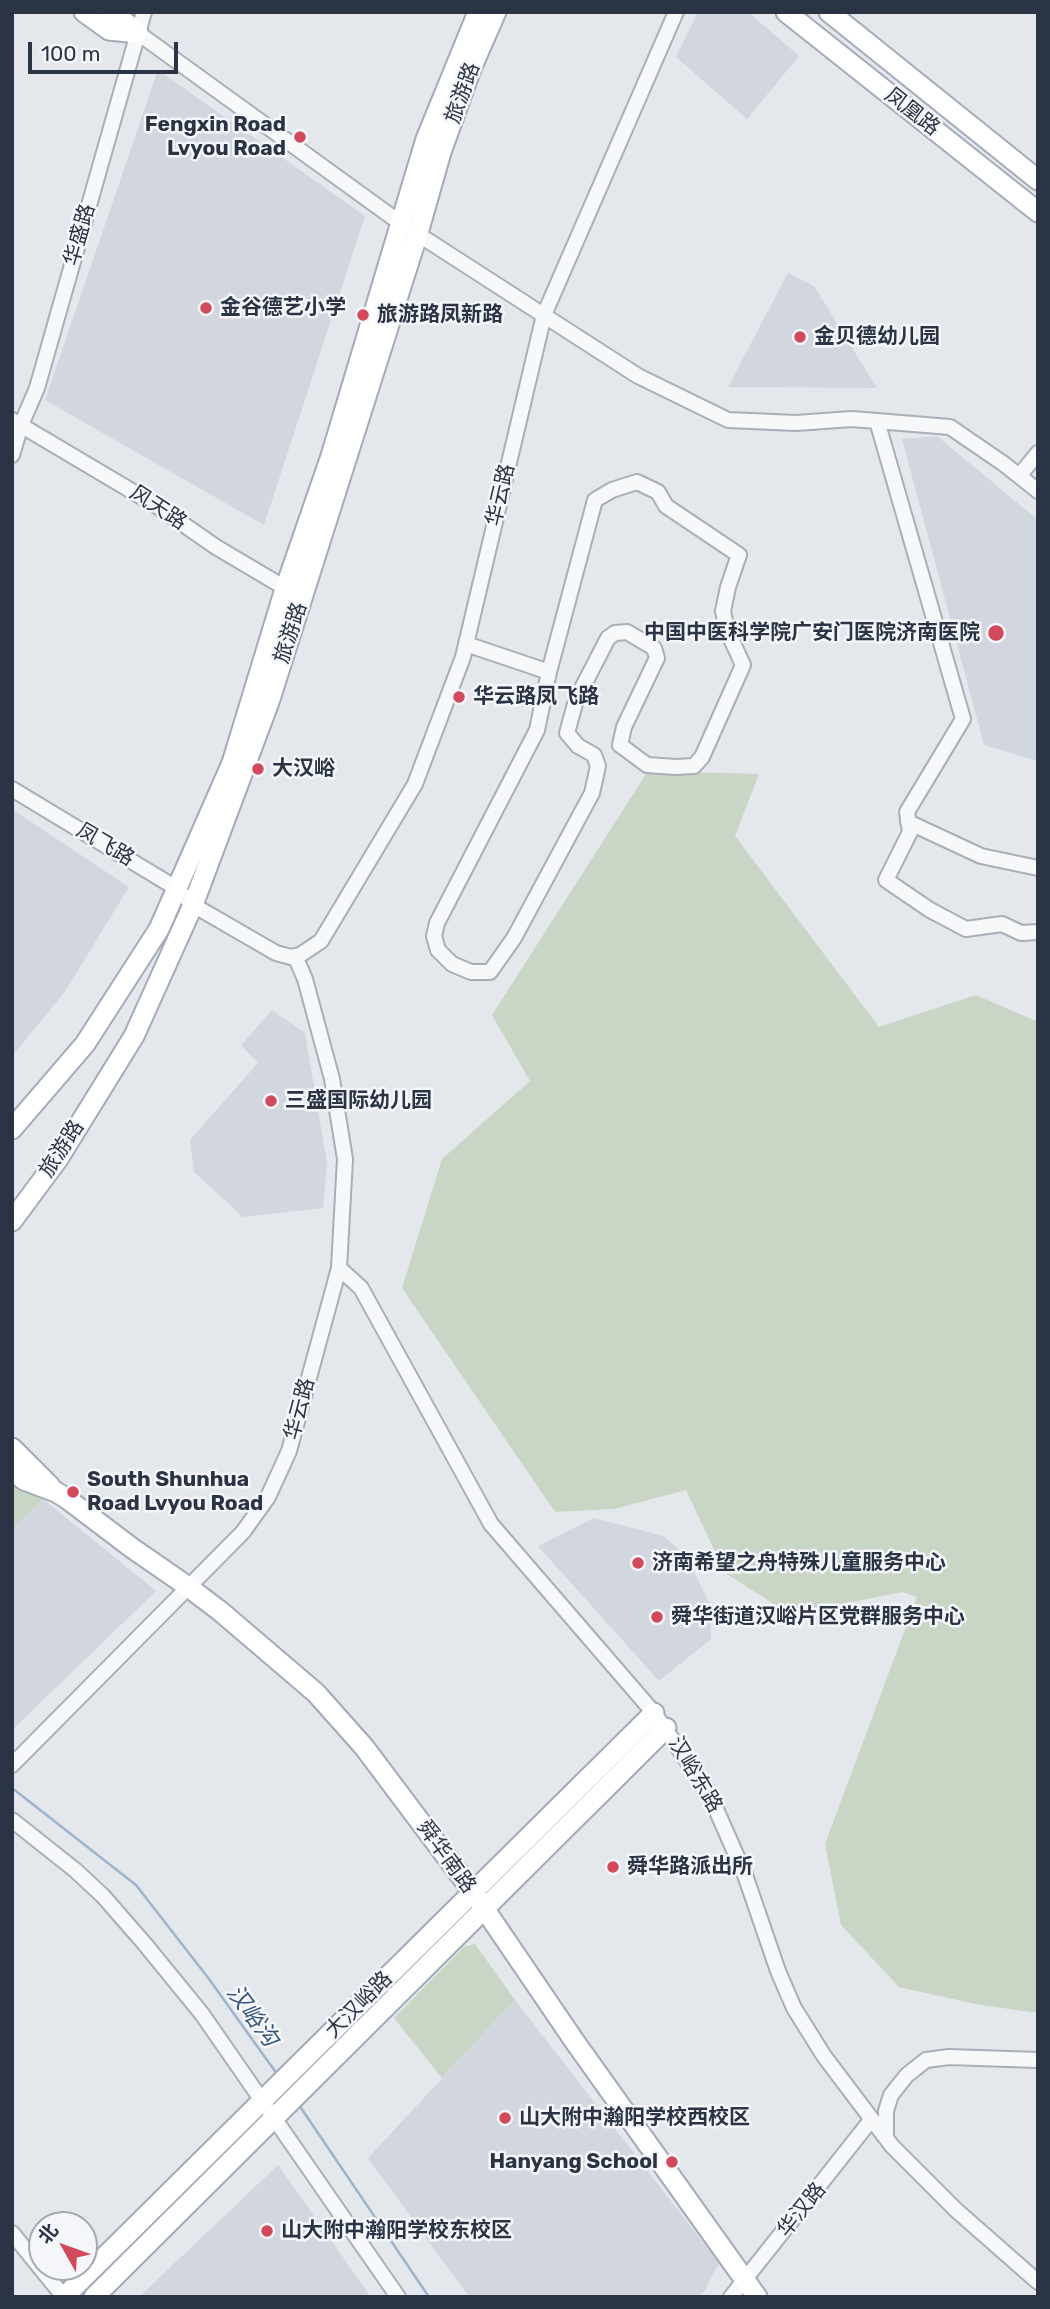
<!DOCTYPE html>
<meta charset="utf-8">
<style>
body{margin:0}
#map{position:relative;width:1050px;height:2309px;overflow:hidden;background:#e4e7ec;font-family:Rubik,"Noto Sans SC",sans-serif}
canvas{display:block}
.frame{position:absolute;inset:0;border:14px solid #2b3445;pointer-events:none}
.north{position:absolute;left:28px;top:2211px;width:70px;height:70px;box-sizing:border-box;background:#f4f6f9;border:2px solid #a4a8b1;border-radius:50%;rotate:310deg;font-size:19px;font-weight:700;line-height:28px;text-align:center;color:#2b3445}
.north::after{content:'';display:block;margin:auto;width:24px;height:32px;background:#d1495b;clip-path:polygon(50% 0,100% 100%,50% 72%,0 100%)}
.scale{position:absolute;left:28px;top:42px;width:150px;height:32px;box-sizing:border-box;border:4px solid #2b3445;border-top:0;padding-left:9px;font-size:21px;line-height:24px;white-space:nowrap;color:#2b3445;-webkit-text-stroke:5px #f4f6f9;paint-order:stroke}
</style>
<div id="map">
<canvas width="1050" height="2309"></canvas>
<div class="frame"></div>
<div class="north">北</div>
<div class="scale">100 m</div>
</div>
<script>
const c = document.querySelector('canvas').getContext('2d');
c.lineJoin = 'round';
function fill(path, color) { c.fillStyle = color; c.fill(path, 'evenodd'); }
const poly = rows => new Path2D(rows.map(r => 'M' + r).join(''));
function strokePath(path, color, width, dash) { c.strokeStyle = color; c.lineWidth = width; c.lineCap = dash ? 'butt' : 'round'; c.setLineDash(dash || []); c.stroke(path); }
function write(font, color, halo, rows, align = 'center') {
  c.font = font + ' Rubik,"Noto Sans SC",sans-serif'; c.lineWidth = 5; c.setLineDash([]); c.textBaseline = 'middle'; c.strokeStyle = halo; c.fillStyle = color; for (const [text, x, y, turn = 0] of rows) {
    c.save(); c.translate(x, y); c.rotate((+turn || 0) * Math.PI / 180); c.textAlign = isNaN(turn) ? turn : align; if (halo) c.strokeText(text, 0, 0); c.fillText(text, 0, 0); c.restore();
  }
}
const built = poly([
 [698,12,748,12,799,56,747,119,676,57],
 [158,70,365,216,264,525,45,400],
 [788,273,814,286,877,388,728,387],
 [937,436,1038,520,1038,761,984,745,902,439],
 [12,809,129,887,64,993,12,1056],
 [272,1010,305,1033,327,1163,323,1208,243,1217,194,1172,190,1140,258,1063,241,1045],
 [43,1499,156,1591,12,1730,12,1529],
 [594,1518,663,1536,686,1555,711,1607,711,1639,659,1681,538,1546],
 [515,2000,719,2263,705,2290,699,2297,469,2297,368,2158],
 [278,2165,371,2297,139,2297]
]);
const green = poly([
 [648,771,759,774,735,836,879,1027,976,995,1038,1022,1038,2013,975,2004,899,1987,841,1925,825,1844,917,1597,903,1592,790,1614,725,1573,686,1490,614,1509,555,1512,402,1288,442,1159,530,1081,492,1015],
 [12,1485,43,1499,12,1529],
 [475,1944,515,2000,442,2078,394,2018,464,1947]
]);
const stream = poly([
 [12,1788,136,1885,209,1979,277,2074],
 [299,2105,429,2297]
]);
const minor = poly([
 [138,33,399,222,638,376,728,420,796,423,852,419,950,427,1004,464,1038,491],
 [12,420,157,506,216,547,292,592],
 [877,421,963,719,907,812,910,832,886,880,930,910,966,929,1002,924,1021,933,1038,932],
 [12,455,21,425,37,388,144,12],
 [1019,476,1038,453],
 [466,644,549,672,537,730,437,923,434,936,438,950,452,964,471,972,490,972,514,938,592,793,598,766,594,755,578,746,567,733,576,700,608,638,615,633,627,632,654,648,657,658,624,727,620,745,647,765,676,767,694,766,702,757,743,665,727,630,723,611,728,587,739,555,666,506,658,492,637,482,612,490,595,500,549,672],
 [12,789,176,888,193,905,276,953,291,957,300,955,321,941,415,784,463,657,544,315,676,12],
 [908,822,981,856,1038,868],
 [339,1268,361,1288,491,1524,654,1713,708,1791,745,1875,778,1971,794,2008,824,2056,892,2146,956,2210,1038,2282],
 [12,1765,243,1532,268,1497,289,1451,339,1268,345,1159,332,1079,305,979,295,956],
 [12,1820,75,1870,103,1896,144,1943,202,2014,398,2297],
 [886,2138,886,2111,891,2095,907,2075,926,2060,949,2057,1038,2060],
 [12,2233,64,2297],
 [731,2297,871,2120]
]);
const major = poly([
 [84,12,109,30,138,33],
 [113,12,138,33],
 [786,12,1038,212],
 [829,12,1038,180],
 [12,1129,85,1044,159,929,232,763,285,589,331,456,426,139,478,12],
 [12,1221,58,1159,134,1036,193,905,269,702,418,233,441,152,471,69,496,12],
 [12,1448,50,1486],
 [12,1470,24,1480,56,1492,66,1498,132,1548,187,1586,220,1611,316,1693,364,1747,473,1892,575,2042,757,2297],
 [64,2297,654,1713],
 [94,2297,666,1728]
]);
const markers = [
 [300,137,7,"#d1495b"],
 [206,308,7,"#d1495b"],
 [363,315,7,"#d1495b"],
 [800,337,7,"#d1495b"],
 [996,633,9,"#d1495b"],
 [459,697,7,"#d1495b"],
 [258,769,7,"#d1495b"],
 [271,1101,7,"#d1495b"],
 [73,1492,7,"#d1495b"],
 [638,1563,7,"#d1495b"],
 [657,1617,7,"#d1495b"],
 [613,1867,7,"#d1495b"],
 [505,2118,7,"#d1495b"],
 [672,2162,7,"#d1495b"],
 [267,2231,7,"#d1495b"]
];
const streetNames = [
 ["旅游路",463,93,-70],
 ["凤凰路",912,112,38],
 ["华盛路",80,235,-74],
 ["华云路",501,495,-77],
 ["风天路",158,508,33],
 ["旅游路",291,633,-72],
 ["凤飞路",105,845,31],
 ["旅游路",62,1149,-57],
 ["华云路",300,1409,-75],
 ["汉峪东路",695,1775,59],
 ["舜华南路",446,1857,54],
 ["大汉峪路",359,2005,-45],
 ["华汉路",802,2210,-51]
];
const poiNames = [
 ["Fengxin Road",286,125,"right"],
 ["Lvyou Road",286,149,"right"],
 ["金谷德艺小学",220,308],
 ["旅游路凤新路",377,315],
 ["金贝德幼儿园",814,337],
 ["中国中医科学院广安门医院济南医院",980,633,"right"],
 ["华云路凤飞路",473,697],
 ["大汉峪",272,769],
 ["三盛国际幼儿园",285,1101],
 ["South Shunhua",87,1480],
 ["Road Lvyou Road",87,1504],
 ["济南希望之舟特殊儿童服务中心",652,1563],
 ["舜华街道汉峪片区党群服务中心",671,1617],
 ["舜华路派出所",627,1867],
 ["山大附中瀚阳学校西校区",519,2118],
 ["Hanyang School",658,2162,"right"],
 ["山大附中瀚阳学校东校区",281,2231]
];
const waterNames = [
 ["汉峪沟",252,2016,54]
];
fill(built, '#d2d6de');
fill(green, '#c9d6c5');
strokePath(stream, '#9fb4cc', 2.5);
strokePath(minor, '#a9aeb7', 18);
strokePath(major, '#a3abb8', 23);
strokePath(minor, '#f7f8fa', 14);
strokePath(major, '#fff', 19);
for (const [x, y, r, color] of markers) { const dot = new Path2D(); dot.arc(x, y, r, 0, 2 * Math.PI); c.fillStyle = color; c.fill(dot); strokePath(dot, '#f4f6f9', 2.5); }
write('21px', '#2b3445', '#f4f6f9', streetNames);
write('bold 21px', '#2b3445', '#f4f6f9', poiNames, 'left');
write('italic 23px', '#34527a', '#f4f6f9', waterNames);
</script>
